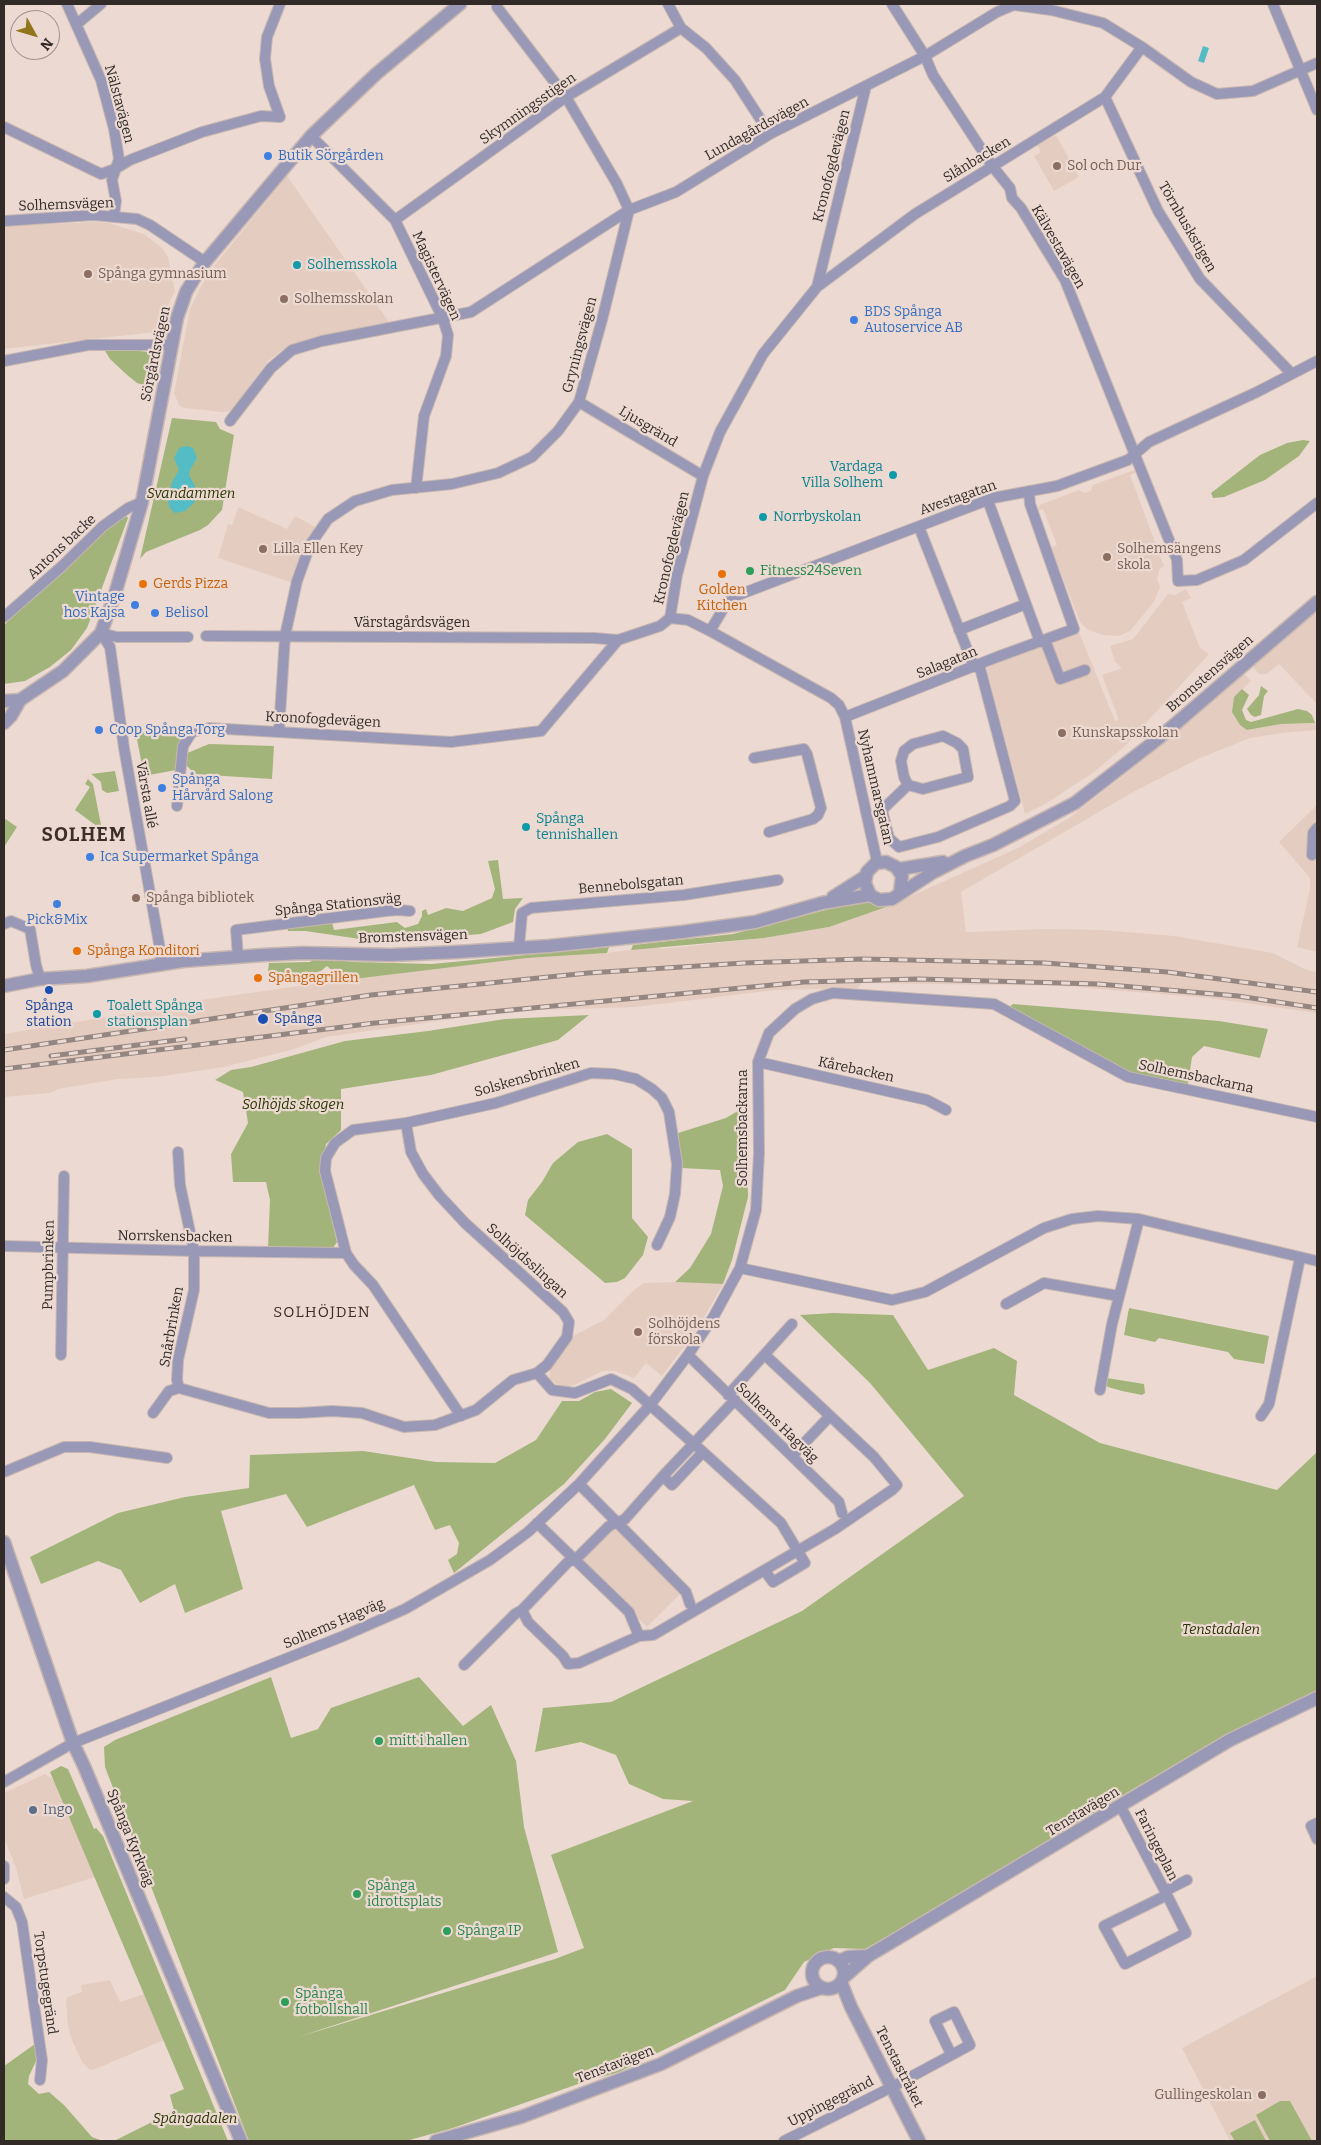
<!DOCTYPE html>
<meta charset="utf-8">
<style>
body{margin:0}
#map{position:relative;width:1321px;height:2145px;overflow:hidden;background:#ecdad2;font-family:Bitter,serif}
canvas{display:block}
.frame{position:absolute;inset:0;border:5px solid #312a27;pointer-events:none}
.north{position:absolute;left:10px;top:10px;width:50px;height:50px;box-sizing:border-box;background:#ecdad2;border:1px solid #a1948e;border-radius:50%;rotate:129deg;font-size:14px;font-weight:700;line-height:20px;text-align:center;color:#312a27}
.north::after{content:'';display:block;margin:auto;width:18px;height:22px;background:#90751a;clip-path:polygon(50% 0,100% 100%,50% 72%,0 100%)}
</style>
<div id="map">
<canvas width="1321" height="2145"></canvas>
<div class="frame"></div>
<div class="north">N</div>
</div>
<script>
const c = document.querySelector('canvas').getContext('2d');
c.lineJoin = 'round';
function fill(path, color) { c.fillStyle = color; c.fill(path, 'evenodd'); }
const poly = rows => new Path2D(rows.map(r => 'M' + r).join(''));
function strokePath(path, color, width, dash) { c.strokeStyle = color; c.lineWidth = width; c.lineCap = dash ? 'butt' : 'round'; c.setLineDash(dash || []); c.stroke(path); }
function write(font, color, halo, rows, align = 'center') {
  c.font = font + ' Bitter,serif'; c.lineWidth = 4.5; c.setLineDash([]); c.textBaseline = 'middle'; c.strokeStyle = halo; c.fillStyle = color; for (const [text, x, y, turn = 0] of rows) {
    c.save(); c.translate(x, y); c.rotate((+turn || 0) * Math.PI / 180); c.textAlign = isNaN(turn) ? turn : align; if (halo) c.strokeText(text, 0, 0); c.fillText(text, 0, 0); c.restore();
  }
}
const built = poly([
 [1056,135,1079,177,1054,191,1034,156,1041,152,1037,145],
 [287,176,389,322,329,334,282,350,267,362,234,408,230,411,223,412,184,408,179,405,174,393,190,309,200,288,213,267],
 [94,222,109,223,144,234,162,248,168,257,175,291,155,332,4,349,4,226],
 [1134,470,1136,472,1130,475,1164,566,1159,570,1157,579,1160,587,1154,602,1130,631,1119,636,1102,635,1087,629,1080,622,1051,548,1057,545,1043,509,1037,510,1040,505,1079,490,1085,493,1091,491,1093,485],
 [238,507,287,529,295,516,317,528,293,583,218,558,228,524,232,525],
 [1186,589,1191,598,1182,602,1200,648,1209,654,1125,746,1093,773,1045,804,1025,814,986,666,1079,632,1115,721,1119,720,1102,675,1122,668,1115,662,1110,646,1133,639,1168,594,1175,595],
 [1317,610,1317,704,1279,664,1267,674,1259,674,1252,666],
 [1243,673,1251,681,1234,697,1248,730,1281,724,1315,723,1317,730,1282,733,1250,738,1198,759,1135,791,961,892,966,932,1046,929,1103,930,1174,936,1273,953,1307,970,1317,972,1317,1013,1209,998,1062,986,862,983,858,988,775,990,636,1007,508,1011,326,1037,294,1049,224,1067,157,1077,118,1079,58,1089,50,1093,4,1097,4,1034,124,1014,179,1007,200,1000,369,976,527,958,607,953,656,946,661,949,764,938,829,927,889,906,1018,848,1069,818,1126,774],
 [1317,805,1317,952,1297,947,1310,889,1310,878,1279,842],
 [675,1282,723,1284,699,1326,662,1376,646,1363,634,1378,615,1371,603,1371,574,1385,566,1387,555,1383,550,1379,550,1369,571,1337,604,1320,634,1290,644,1283],
 [614,1526,681,1593,647,1627,580,1560],
 [45,1774,54,1780,95,1877,24,1899,16,1868,4,1838,4,1793],
 [1317,1976,1317,2141,1230,2141,1182,2048],
 [110,1980,120,2002,144,1994,164,2040,93,2070,89,2069,82,2062,71,2038,68,2026,66,2000,68,1997,82,1992,81,1985]
]);
const green = poly([
 [129,350,149,352,153,364,147,386,137,383,126,374,110,359,105,351],
 [172,418,216,422,220,429,234,435,222,510,208,525,200,530,146,552,140,559],
 [1303,440,1310,441,1299,456,1265,480,1224,497,1213,498,1211,493,1260,455,1287,443],
 [125,514,128,518,87,628,71,650,50,667,25,681,4,684,4,625,107,528],
 [1261,686,1268,691,1264,696,1261,715,1255,717,1251,715,1247,709,1259,695],
 [1242,689,1249,695,1242,710,1246,720,1251,722,1298,709,1307,711,1312,715,1315,723,1281,724,1247,730,1240,725,1232,712,1234,697],
 [147,732,177,735,181,732,176,770,144,776,136,734],
 [209,744,274,746,272,779,192,774,191,770,184,763,185,754],
 [115,771,119,791,107,793,102,790,101,782,91,774],
 [88,779,93,784,102,830,75,810,90,787,85,784],
 [4,818,17,827,4,847],
 [498,860,503,899,523,898,515,909,513,922,481,934,381,942,305,931,288,931,288,928,332,922,334,930,397,922,405,928,418,924,422,916,422,911,426,909,428,915,446,908,463,911,492,898,495,889,488,861],
 [864,900,880,906,889,906,829,927,764,938,631,950,633,945,733,934],
 [609,947,607,953,527,958,337,981,335,973,327,966,321,971,302,976,269,978,268,971,269,963,310,962,315,958,354,962,432,964],
 [1013,1004,1219,1021,1268,1029,1260,1058,1204,1046,1192,1057,1188,1084,1156,1080,1128,1071,1009,1007],
 [589,1015,558,1040,431,1075,341,1089,341,1130,326,1144,321,1173,337,1242,333,1248,268,1248,270,1200,266,1182,233,1182,231,1154,248,1123,243,1092,215,1080,231,1070,251,1067,345,1041,428,1031,505,1019],
 [746,1106,748,1197,732,1260,723,1284,675,1282,690,1268,711,1234,723,1186,720,1170,682,1168,678,1133,726,1118],
 [607,1134,632,1149,632,1218,648,1237,643,1255,625,1278,617,1282,605,1283,525,1215,528,1200,542,1182,553,1163,578,1142],
 [1129,1308,1269,1336,1264,1364,1234,1359,1228,1352,1159,1338,1155,1342,1124,1335],
 [833,1313,893,1315,928,1370,994,1348,1017,1361,1014,1395,1100,1443,1277,1490,1317,1452,1317,1690,1216,1741,1128,1792,991,1879,865,1949,834,1948,804,1962,785,1990,619,2072,581,2083,453,2128,406,2141,249,2141,105,1767,104,1747,115,1740,271,1677,291,1738,318,1729,331,1708,419,1677,463,1726,491,1705,516,1761,524,1827,558,1952,298,2037,555,1959,584,1948,551,1855,693,1801,663,1799,629,1784,616,1755,581,1742,535,1752,543,1708,611,1702,802,1611,964,1496,870,1383,800,1315],
 [1107,1378,1144,1384,1145,1393,1142,1395,1122,1391,1108,1387,1105,1384],
 [611,1389,632,1403,605,1439,564,1484,454,1573,448,1560,457,1554,459,1543,450,1525,435,1530,414,1485,307,1527,286,1494,221,1511,243,1589,185,1613,175,1584,140,1603,121,1570,98,1561,41,1584,30,1557,118,1513,185,1497,249,1488,250,1455,363,1451,436,1462,495,1463,536,1440,562,1401,579,1401,595,1392],
 [61,1766,68,1769,94,1829,96,1828,103,1836,228,2141,114,2141,174,2111,170,2095,184,2089,50,1772],
 [35,2044,38,2057,29,2076,28,2084,39,2094,49,2092,64,2105,92,2137,103,2141,4,2141,4,2066],
 [1280,2101,1290,2101,1312,2141,1270,2141,1256,2115],
 [1255,2120,1266,2141,1235,2141,1230,2133]
]);
const water = poly([
 [1203,46,1209,48,1204,63,1198,61],
 [187,446,193,448,197,458,190,470,189,475,195,486,196,497,194,503,185,511,175,513,170,508,168,502,172,482,179,470,174,458,179,448]
]);
const minor = poly([
 [67,4,101,80,114,129,119,159,112,180,116,201,114,215],
 [668,4,681,28,706,48,735,80,770,134],
 [892,4,925,56,933,75,993,167,1010,188,1012,198,1021,208,1065,280,1177,560,1178,581,1197,580,1244,560,1317,503],
 [1273,4,1317,110],
 [77,24,101,4],
 [1105,97,1158,211,1200,279,1292,374],
 [4,127,101,174,115,169,130,160,202,132,261,116,280,117,269,86,265,59,267,37,280,4],
 [311,136,395,220,443,319,448,335,446,356,424,416,416,488],
 [395,220,566,97,681,28],
 [4,221,93,215,137,219,150,225,205,262],
 [817,287,915,214,1105,97,1142,47],
 [4,361,88,345,171,345],
 [579,402,703,476],
 [230,421,271,368,292,350,322,341,471,312,629,210,676,192,770,134,925,56,997,12,1014,5,1051,10,1103,23,1142,47,1191,82,1217,94,1253,91,1317,63],
 [988,501,1040,642],
 [919,527,974,667],
 [4,617,61,567,103,526,128,508,142,502],
 [670,618,688,620,710,631,831,698,839,705,845,717,876,857,876,863],
 [959,630,1026,604],
 [710,631,725,606,732,598,741,594,993,498,1057,486,1128,460,1149,442,1257,392,1317,361],
 [101,633,110,647,124,748,160,949,161,964],
 [101,633,117,637,188,637],
 [206,636,594,638,618,640],
 [1045,640,1060,679,1085,670],
 [845,717,997,657,1074,629,1030,504,1029,491],
 [279,731,285,636,297,581,310,545,328,519,355,501,392,490,452,484,498,473,532,457,558,431,579,402,602,320,629,210,617,184,566,97,497,7],
 [754,758,804,749,807,754,821,808,818,815,813,819,769,832],
 [908,785,904,777,901,761,904,751,913,744,943,736,957,743,963,749,968,777,923,789,908,785,882,810,889,838,899,847,938,837,1010,806,1015,801,979,664],
 [177,806,183,746,192,732,209,728,451,742,541,731,618,640,660,626,670,618,677,575,703,476,720,432,763,354,817,287,866,86],
 [1312,855,1313,833,1317,828],
 [4,924,11,921,30,929,36,965,40,979],
 [519,947,522,913,531,908,684,895,778,880],
 [238,957,236,930,386,911,399,910,410,911],
 [758,1062,927,1100,946,1110],
 [178,1152,180,1185,194,1251,194,1290,178,1360,177,1380,179,1388],
 [4,1246,194,1251,346,1253,354,1265,373,1285,461,1416],
 [346,1253,325,1171,326,1158,335,1143,353,1130,406,1123,496,1103,591,1073,614,1074,636,1079,652,1089,662,1098,669,1112,677,1164,675,1194,670,1217,657,1245],
 [740,1268,892,1300,925,1292,1044,1228,1072,1219,1098,1216,1139,1219,1317,1261],
 [1006,1304,1044,1283,1119,1296],
 [61,1355,64,1176],
 [688,1355,839,1502,842,1513],
 [1100,1390,1112,1324,1139,1219],
 [728,1395,792,1324],
 [153,1413,169,1391,179,1388,269,1413,299,1413,332,1411,362,1413,404,1427,435,1425,476,1410,513,1380,537,1373,547,1365,567,1337,569,1322,563,1312,465,1223,439,1195,423,1174,411,1152,406,1123],
 [1261,1416,1269,1404,1300,1258],
 [703,1452,781,1523,805,1563,773,1582,765,1571],
 [792,1456,830,1416],
 [4,1472,64,1447,90,1447,167,1458],
 [663,1476,735,1400],
 [579,1484,686,1592,690,1604],
 [537,1523,629,1612,639,1636],
 [522,1610,528,1622,563,1656,568,1664,579,1663,639,1636,653,1635,835,1529,892,1490,897,1485,874,1457,765,1355],
 [464,1665,515,1614,522,1610,568,1562,576,1559,609,1526,625,1519,663,1476,672,1485,703,1452,632,1389,611,1379,575,1393,552,1390,537,1373],
 [4,1782,73,1743,341,1637,405,1609,490,1560,528,1532,579,1484,651,1404,688,1355,714,1316,740,1268,756,1210,759,1153,758,1062,769,1033,795,1009,812,999,833,993,994,1004,1128,1077,1317,1117],
 [1121,1807,1167,1895,1186,1933,1125,1964,1104,1926,1167,1895],
 [1317,1823,1311,1826,1317,1839],
 [4,1866,4,1879],
 [1165,1891,1187,1880],
 [4,1897,16,1907,22,1922,42,2060,40,2080],
 [784,2141,892,2087,970,2045,954,2012,935,2021,951,2054]
]);
const tertiary = poly([
 [4,701,20,700,63,671,101,633,115,594,142,502,177,318,186,292,195,277,205,262,311,136,376,74,460,4],
 [4,723,11,716,20,700],
 [899,869,943,862],
 [900,892,902,876,896,867,886,862,876,863,867,872,865,883,870,895,879,900,892,899,932,873,965,856,993,845,1075,803,1159,738,1317,602],
 [833,897,866,876],
 [4,986,40,979,87,976,183,961,263,955,303,953,391,955,457,952,549,946,682,932,755,922,822,903,870,895],
 [4,1542,73,1743,84,1766,241,2141],
 '812 1973a16 16 0 1 1 32 0a16 16 0 1 1-32 0Z',
 [839,1961,848,1957,868,1956],
 [843,1978,868,1956,1230,1740,1317,1698],
 [841,1982,851,2007,919,2141],
 [436,2141,521,2117,661,2064,797,1996,821,1988]
]);
const rail = poly([
 [4,1050,371,995,588,973,744,963,862,959,1045,963,1167,972,1317,992],
 [51,1056,185,1039],
 [4,1069,375,1023,804,982,918,979,1098,984,1238,996,1317,1008]
]);
const markers = [
 [268,156,5,"#3f7fe0"],
 [1057,166,5,"#8d6e63"],
 [297,265,5,"#0f9aa8"],
 [88,274,5,"#8d6e63"],
 [284,299,5,"#8d6e63"],
 [854,320,5,"#3f7fe0"],
 [893,475,5,"#0f9aa8"],
 [763,517,5,"#0f9aa8"],
 [263,549,5,"#8d6e63"],
 [1107,557,5,"#8d6e63"],
 [750,571,5,"#2e9e5b"],
 [722,574,5,"#e8710a"],
 [143,584,5,"#e8710a"],
 [135,605,5,"#3f7fe0"],
 [155,613,5,"#3f7fe0"],
 [99,730,5,"#3f7fe0"],
 [1062,733,5,"#8d6e63"],
 [162,788,5,"#3f7fe0"],
 [526,827,5,"#0f9aa8"],
 [90,857,5,"#3f7fe0"],
 [136,898,5,"#8d6e63"],
 [57,904,5,"#3f7fe0"],
 [77,951,5,"#e8710a"],
 [258,978,5,"#e8710a"],
 [49,990,5,"#1a4fb4"],
 [97,1014,5,"#0f9aa8"],
 [263,1019,6,"#1a4fb4"],
 [638,1332,5,"#8d6e63"],
 [379,1741,5,"#2e9e5b"],
 [33,1810,5,"#5c6f8a"],
 [357,1894,5,"#2e9e5b"],
 [447,1931,5,"#2e9e5b"],
 [285,2002,5,"#2e9e5b"],
 [1262,2095,5,"#8d6e63"]
];
const streetNames = [
 ["Nälstavägen",119,104,75],
 ["Skymningsstigen",528,109,-35],
 ["Lundagårdsvägen",757,129,-29],
 ["Slånbacken",977,160,-31],
 ["Kronofogdevägen",832,166,-76],
 ["Solhemsvägen",66,205,-2],
 ["Törnbuskstigen",1187,227,60],
 ["Kälvestavägen",1058,247,60],
 ["Magistervägen",436,276,65],
 ["Gryningsvägen",580,345,-75],
 ["Sörgårdsvägen",156,354,-78],
 ["Ljusgränd",648,427,31],
 ["Avestagatan",958,498,-19],
 ["Antons backe",62,547,-43],
 ["Kronofogdevägen",672,548,-77],
 ["Värstagårdsvägen",412,623],
 ["Salagatan",947,663,-22],
 ["Bromstensvägen",1210,674,-41],
 ["Kronofogdevägen",323,720,3],
 ["Nyhammarsgatan",875,787,77],
 ["Värsta allé",146,795,80],
 ["Bennebolsgatan",631,885,-5],
 ["Spånga Stationsväg",338,905,-6],
 ["Bromstensvägen",413,937,-2],
 ["Kårebacken",856,1070,12],
 ["Solhemsbackarna",1196,1077,12],
 ["Solskensbrinken",527,1078,-16],
 ["Solhemsbackarna",743,1128,-90],
 ["Norrskensbacken",175,1237,1],
 ["Solhöjdsslingan",527,1261,42],
 ["Pumpbrinken",49,1265,-89],
 ["Snårbrinken",172,1327,-80],
 ["Solhems Hagväg",777,1423,44],
 ["Solhems Hagväg",334,1624,-23],
 ["Tenstavägen",1083,1812,-31],
 ["Spånga Kyrkväg",130,1838,68],
 ["Faringeplan",1156,1845,63],
 ["Torpstugegränd",45,1983,82],
 ["Tenstavägen",615,2065,-21],
 ["Tenstastråket",899,2067,63],
 ["Uppingegränd",831,2102,-27]
];
const shopNames = [
 ["Butik Sörgården",278,156],
 ["BDS Spånga",864,312],
 ["Autoservice AB",864,328],
 ["Vintage",125,597,"right"],
 ["hos Kajsa",125,613,"right"],
 ["Belisol",165,613],
 ["Coop Spånga Torg",109,730],
 ["Spånga",172,780],
 ["Hårvård Salong",172,796],
 ["Ica Supermarket Spånga",100,857],
 ["Pick&Mix",57,920,"center"]
];
const educationNames = [
 ["Sol och Dur",1067,166],
 ["Spånga gymnasium",98,274],
 ["Solhemsskolan",294,299],
 ["Lilla Ellen Key",273,549],
 ["Solhemsängens",1117,549],
 ["skola",1117,565],
 ["Kunskapsskolan",1072,733],
 ["Spånga bibliotek",146,898],
 ["Solhöjdens",648,1324],
 ["förskola",648,1340],
 ["Gullingeskolan",1252,2095,"right"]
];
const cultureNames = [
 ["Solhemsskola",307,265],
 ["Vardaga",883,467,"right"],
 ["Villa Solhem",883,483,"right"],
 ["Norrbyskolan",773,517],
 ["Spånga",536,819],
 ["tennishallen",536,835],
 ["Toalett Spånga",107,1006],
 ["stationsplan",107,1022]
];
const parkNames = [
 ["Svandammen",191,494],
 ["Solhöjds skogen",293,1105],
 ["Tenstadalen",1221,1630],
 ["Spångadalen",195,2119]
];
const leisureNames = [
 ["Fitness24Seven",760,571],
 ["mitt i hallen",389,1741],
 ["Spånga",367,1886],
 ["idrottsplats",367,1902],
 ["Spånga IP",457,1931],
 ["Spånga",295,1994],
 ["fotbollshall",295,2010]
];
const foodNames = [
 ["Gerds Pizza",153,584],
 ["Golden",722,590,"center"],
 ["Kitchen",722,606,"center"],
 ["Spånga Konditori",87,951],
 ["Spångagrillen",268,978]
];
const transitNames = [
 ["Spånga",49,1006],
 ["station",49,1022],
 ["Spånga",274,1019,"left"]
];
const serviceNames = [
 ["Ingo",43,1810]
];
const neighbourhoodNames = [
 ["SOLHÖJDEN",322,1313]
];
const districtNames = [
 ["SOLHEM",84,836]
];
fill(built, '#e5ccc0');
fill(green, '#a3b47a');
fill(water, '#54bcc5');
strokePath(minor, '#c7b7b0', 12);
strokePath(tertiary, '#c7b7b0', 15);
strokePath(minor, '#9999b7', 10);
strokePath(tertiary, '#9999b7', 12);
strokePath(rail, '#948782', 5);
strokePath(rail, '#ecdad2', 3, [9]);
for (const [x, y, r, color] of markers) { const dot = new Path2D(); dot.arc(x, y, r, 0, 2 * Math.PI); c.fillStyle = color; c.fill(dot); strokePath(dot, '#ecdad2', 2); }
write('14px', '#312a27', '#ecdad2', streetNames);
write('14px', '#366cbe', '#ecdad2', shopNames, 'left');
write('14px', '#785e54', '#ecdad2', educationNames, 'left');
write('14px', '#0d838f', '#ecdad2', cultureNames, 'left');
write('italic 14px', '#293400', '#ecdad2', parkNames);
write('14px', '#27864d', '#ecdad2', leisureNames, 'left');
write('14px', '#c56008', '#ecdad2', foodNames, 'left');
write('14px', '#164399', '#ecdad2', transitNames);
write('14px', '#4e5e75', '#ecdad2', serviceNames, 'left');
c.letterSpacing = '1px';
write('15px', '#3c2e28', '#ecdad2', neighbourhoodNames);
c.letterSpacing = '0px';
c.letterSpacing = '1px';
write('bold 19px', '#3c2e28', '#ecdad2', districtNames);
c.letterSpacing = '0px';
</script>
